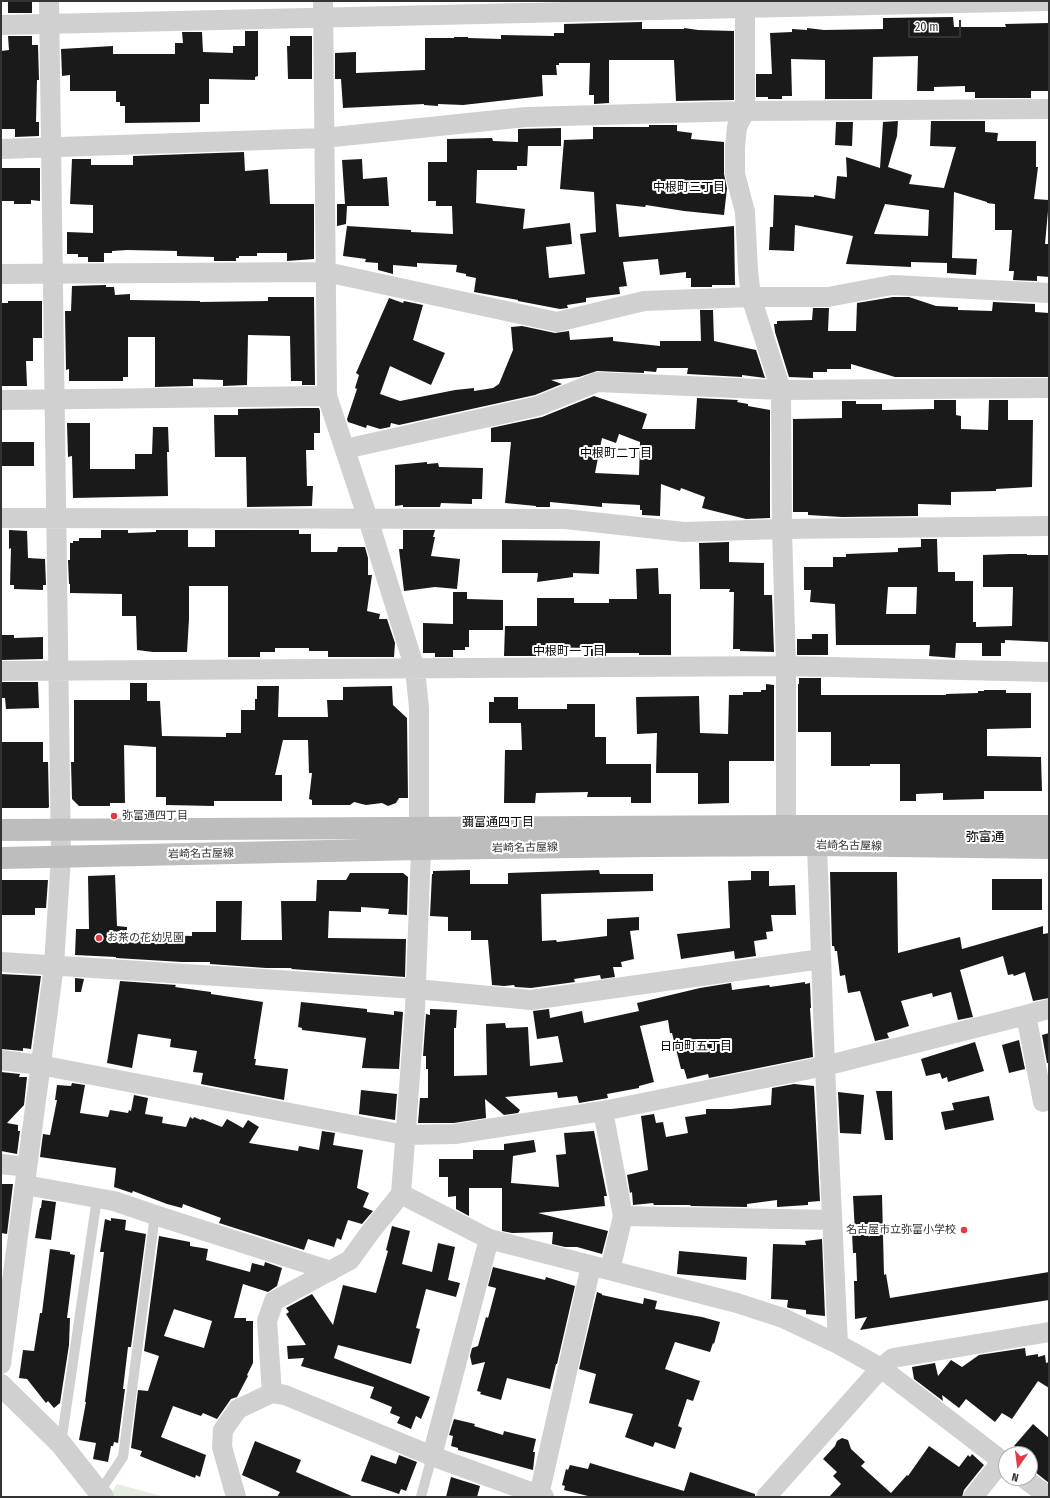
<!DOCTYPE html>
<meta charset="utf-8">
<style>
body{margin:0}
#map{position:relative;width:1050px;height:1498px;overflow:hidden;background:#fff;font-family:"Fira Sans Condensed",sans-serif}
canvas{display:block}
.frame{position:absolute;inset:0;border:2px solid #333;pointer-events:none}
.north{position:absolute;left:998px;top:1446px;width:40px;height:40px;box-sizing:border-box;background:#fff;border:1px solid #adadad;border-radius:50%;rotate:194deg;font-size:11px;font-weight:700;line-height:16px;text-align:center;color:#333}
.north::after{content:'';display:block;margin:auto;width:14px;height:18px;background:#e63946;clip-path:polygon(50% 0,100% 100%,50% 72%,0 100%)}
.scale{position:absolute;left:908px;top:20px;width:53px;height:18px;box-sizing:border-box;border:2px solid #333;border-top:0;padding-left:5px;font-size:12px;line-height:14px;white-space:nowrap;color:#333;-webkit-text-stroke:3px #fff;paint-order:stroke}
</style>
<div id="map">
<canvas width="1050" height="1498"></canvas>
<div class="frame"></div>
<div class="north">N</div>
<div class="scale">20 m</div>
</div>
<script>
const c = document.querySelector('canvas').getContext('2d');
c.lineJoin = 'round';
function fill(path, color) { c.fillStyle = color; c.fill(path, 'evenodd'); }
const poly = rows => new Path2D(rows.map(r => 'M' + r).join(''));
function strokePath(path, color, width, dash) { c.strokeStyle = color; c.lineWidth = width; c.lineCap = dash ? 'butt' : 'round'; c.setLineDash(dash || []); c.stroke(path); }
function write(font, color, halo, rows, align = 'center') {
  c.font = font + ' "Fira Sans Condensed","Noto Sans JP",sans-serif'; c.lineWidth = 4; c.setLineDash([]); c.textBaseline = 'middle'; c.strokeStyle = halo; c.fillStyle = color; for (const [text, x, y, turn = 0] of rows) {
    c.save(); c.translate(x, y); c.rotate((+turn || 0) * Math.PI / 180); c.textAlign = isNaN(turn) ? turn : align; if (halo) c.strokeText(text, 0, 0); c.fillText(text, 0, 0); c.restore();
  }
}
const green = poly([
 [117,1484,165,1497,109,1497]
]);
const building = poly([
 [8,1,32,1,32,13,8,13],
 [953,17,954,27,1006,27,1005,24,1049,23,1049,91,1031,91,1031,98,975,98,975,92,965,92,965,86,934,87,934,91,917,91,918,56,873,57,872,99,825,99,825,60,791,59,792,96,782,96,782,99,768,99,768,97,756,97,756,74,772,74,770,33,792,32,792,29,807,30,807,28,824,30,883,29,883,18],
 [642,22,642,29,684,29,684,28,698,30,734,31,734,100,676,101,674,60,609,60,609,103,594,104,594,95,589,95,590,63,559,63,559,65,556,65,557,75,542,75,543,96,463,105,438,104,438,106,424,105,424,104,343,108,341,79,335,79,335,53,356,52,356,73,425,70,425,38,454,38,454,37,468,37,468,38,501,39,501,35,554,36,554,33,564,33,564,24],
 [245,31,258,31,258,76,255,77,255,80,209,79,209,104,200,104,200,122,125,123,125,106,120,106,120,102,116,102,116,91,70,91,70,75,62,76,61,49,113,46,113,54,175,54,175,43,183,43,182,32,202,32,203,52,233,53,233,46,245,46],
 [8,36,32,36,32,45,38,45,39,80,37,80,36,122,39,122,39,136,15,137,15,129,1,129,1,51,9,50],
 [290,36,312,36,312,79,288,79,287,46,290,46],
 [898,121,897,136,888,167,912,175,909,184,944,188,956,147,930,146,931,121,985,121,985,132,998,133,997,141,1036,141,1036,167,1038,167,1034,199,1049,200,1045,244,1049,244,1049,277,1037,276,1037,281,1013,280,1014,271,1009,271,1012,230,995,230,995,204,987,203,987,202,954,192,952,258,977,259,976,275,947,273,947,263,911,262,911,267,846,264,853,236,795,225,794,251,769,250,770,227,773,227,774,195,814,197,814,195,835,199,837,176,847,177,846,157,880,168,883,122],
 [885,204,929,210,928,236,874,234],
 [836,122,853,122,852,146,835,145],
 [649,125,677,125,677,131,692,133,691,139,724,142,724,174,727,188,724,215,684,211,646,205,645,207,616,204,619,237,734,226,735,285,712,285,712,287,691,287,691,278,686,278,686,272,660,275,658,259,623,262,627,286,619,287,620,294,586,298,586,302,567,305,568,308,560,309,518,301,518,300,474,292,476,278,466,276,466,274,456,272,457,265,417,263,417,267,393,265,393,274,378,270,378,263,365,262,366,259,343,256,347,226,411,230,411,232,453,234,452,206,436,206,436,201,428,201,428,162,447,162,447,139,492,138,493,141,518,142,518,129,561,128,561,146,528,146,527,166,517,166,517,170,477,170,476,203,525,209,523,229,570,223,572,244,546,247,549,278,585,274,580,234,596,232,594,192,560,189,564,140,593,139,593,127,649,127],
 [244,152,245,171,268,169,270,204,314,204,314,259,287,261,287,253,257,253,257,256,239,256,239,258,236,258,236,261,214,261,214,257,177,256,177,251,127,250,112,251,112,253,104,253,104,262,88,262,88,257,78,257,78,254,67,254,67,232,93,233,93,205,70,204,72,159,91,159,91,165,133,165,133,156],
 [362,159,363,179,387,177,389,206,347,206,346,224,337,226,337,204,345,204,342,160],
 [1,168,40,168,40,201,31,200,31,204,14,204,14,201,1,201],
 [106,285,106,287,114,287,115,295,130,294,130,300,200,301,200,302,268,301,268,297,314,297,315,385,302,385,302,381,291,381,290,336,248,335,247,385,223,386,223,380,193,379,193,386,155,387,155,337,128,337,128,377,123,377,123,381,69,381,69,369,66,370,65,311,71,311,72,286],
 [893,297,909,297,936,306,958,307,958,310,992,311,993,302,1035,304,1035,312,1049,313,1049,377,895,377,851,364,851,369,827,369,827,372,813,372,813,378,789,377,775,332,774,324,777,324,777,321,812,320,813,308,829,308,828,331,856,331,857,303],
 [389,298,403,303,404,301,423,305,413,340,445,353,431,385,390,366,380,394,400,401,455,390,474,388,474,391,493,388,499,384,513,350,511,327,522,326,555,333,569,331,570,340,613,337,613,341,660,346,660,341,701,341,700,310,713,310,714,341,756,350,765,378,742,375,742,377,687,374,688,368,657,368,656,372,644,371,644,373,597,371,579,377,551,380,562,384,535,395,399,425,391,423,390,427,380,429,367,425,366,428,348,422,347,419,357,389,355,388,359,375,356,373],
 [8,301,42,301,42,338,33,338,33,361,26,361,27,386,1,386,1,303,8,303],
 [594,396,647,414,642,429,695,429,697,398,738,400,737,402,748,404,748,406,770,410,770,518,746,519,702,508,705,497,681,488,680,491,661,484,660,516,642,515,642,510,640,510,640,505,602,503,602,507,550,502,550,507,536,507,536,506,505,503,511,442,491,442,491,428,542,417],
 [619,434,640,442,639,475,595,473,602,438,616,443],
 [934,400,956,400,956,415,961,416,961,429,988,430,989,400,1008,400,1008,420,1033,420,1032,487,996,489,996,491,951,492,951,505,918,504,918,516,842,517,808,515,808,512,793,512,793,419,842,418,842,401,856,401,856,404,882,404,882,410,934,409],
 [302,408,319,408,320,411,320,433,314,433,314,450,306,450,307,486,313,486,312,506,247,507,246,457,215,457,214,415,238,415,238,409],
 [67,423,90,423,90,469,135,469,135,454,152,454,153,427,168,427,169,452,167,452,168,496,73,498,72,456,68,457],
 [1,442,34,442,34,466,1,466],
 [427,462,427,464,438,463,439,467,483,468,482,499,472,499,472,504,441,503,440,507,403,507,403,505,395,506,395,465],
 [9,530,27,531,28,558,45,559,46,585,43,585,43,590,14,589,14,585,10,585,11,548,9,549],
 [101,530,128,530,128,533,156,532,156,530,188,530,188,547,215,547,215,530,299,530,299,534,311,534,311,552,337,552,338,547,365,547,368,558,368,575,372,575,367,611,380,614,379,619,387,619,395,643,394,657,328,657,328,651,309,651,309,648,275,648,275,652,260,652,260,657,228,657,228,586,189,586,189,619,187,652,153,652,137,650,136,616,122,616,122,594,70,593,70,584,69,584,68,560,70,560,70,543,73,543,73,541,79,541,79,538,101,538],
 [403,530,435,530,433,537,435,537,431,556,460,559,457,589,435,587,404,591,399,549,403,549],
 [921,539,937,539,938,572,955,572,955,581,973,581,973,622,976,622,976,627,1012,626,1013,587,983,587,983,555,1010,554,1027,554,1027,555,1049,555,1049,642,1005,640,1005,643,1001,643,1001,656,982,656,982,643,956,643,955,658,929,656,930,645,836,645,835,604,810,602,811,590,804,590,804,567,833,567,833,557,846,557,846,554,898,552,898,548,921,547],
 [888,587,917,587,916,614,886,614],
 [502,540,600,541,599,574,573,573,573,577,537,582,538,573,502,573],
 [729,542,729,562,764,563,764,595,772,595,774,652,740,651,740,649,733,649,734,592,729,592,730,589,700,589,699,543],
 [658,568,659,594,671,594,671,655,639,655,639,653,606,653,606,656,591,656,591,648,536,647,536,656,504,656,505,626,537,626,537,598,574,598,574,603,609,603,609,599,637,599,636,569],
 [453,592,467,592,467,599,503,600,503,630,469,630,469,647,465,647,465,650,453,650,453,657,435,657,435,653,423,653,423,623,453,624],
 [812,634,828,634,828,655,797,655,797,639,812,639],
 [1,635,14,635,14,638,43,637,43,659,1,660],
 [799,678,821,678,821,695,946,695,946,694,978,693,978,691,984,691,984,690,1006,690,1006,693,1031,693,1031,728,987,729,987,756,1041,757,1042,791,984,791,984,799,943,800,943,793,916,794,916,801,900,801,900,764,870,764,870,766,831,766,831,732,798,732,798,684,799,684],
 [1,682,38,682,39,708,6,709,5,698,1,698],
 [130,683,147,683,147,701,160,701,162,736,226,737,226,733,241,733,241,710,255,710,255,699,257,699,257,686,279,686,278,717,328,717,327,700,343,700,343,687,392,686,393,705,407,718,408,798,399,798,396,803,388,806,382,803,366,805,354,802,350,805,312,805,312,800,309,799,312,773,309,773,308,740,283,740,275,775,282,775,282,801,214,801,214,806,166,805,166,797,156,797,156,747,124,745,125,803,110,803,110,806,79,806,72,799,71,762,74,762,74,700,130,700],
 [766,684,774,685,774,761,729,761,729,803,698,804,698,773,656,773,657,733,637,734,636,697,699,696,700,733,728,734,729,695,743,695,743,692,761,692,761,690,766,690],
 [494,697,518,697,518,709,567,709,567,704,595,704,595,737,606,737,606,764,651,764,651,803,631,803,631,797,587,797,588,792,536,793,535,803,504,803,505,750,522,750,521,723,489,723,489,702,494,702],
 [1,742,43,742,43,762,48,762,49,807,48,808,1,808],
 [470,870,470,884,508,884,508,873,599,870,600,874,653,874,653,891,541,894,542,941,556,940,557,942,607,936,607,919,639,917,639,930,630,931,634,959,621,962,622,967,613,967,615,977,601,979,600,975,574,979,575,982,531,988,515,987,514,985,504,986,492,985,488,940,471,940,471,931,448,931,448,917,430,916,432,874,433,874,433,871],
 [751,871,769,871,769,886,795,885,796,915,771,915,773,931,766,932,767,939,754,941,756,956,735,959,734,951,681,959,677,934,730,928,728,881,751,880],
 [830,872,897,872,898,953,960,937,962,949,1043,926,1043,934,1049,933,1049,998,1033,1001,1025,972,1014,976,1013,974,1008,975,1003,956,960,970,973,1017,958,1020,951,992,933,997,932,993,901,1001,909,1026,887,1033,889,1038,875,1041,860,991,848,993,845,975,840,976,837,951,835,951,834,946,832,946],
 [350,873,403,873,408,877,407,915,388,914,389,909,361,907,361,912,329,911,328,938,406,939,405,977,291,969,292,968,266,968,210,964,210,962,182,962,116,958,116,957,75,955,76,929,89,929,88,876,115,875,117,926,127,927,127,933,156,934,156,935,192,936,192,932,216,932,216,901,242,901,241,940,282,940,281,901,316,901,317,880,346,880],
 [992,879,1042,879,1042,910,992,910],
 [2,880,48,880,46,908,35,908,35,915,2,915],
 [1,974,41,976,31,1049,23,1048,23,1051,1,1049],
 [75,978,84,979,81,992,75,992],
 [120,981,176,985,175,987,211,992,211,994,263,1002,254,1059,256,1059,255,1065,288,1069,284,1100,201,1084,203,1073,193,1072,197,1051,170,1047,171,1039,138,1034,132,1068,107,1063],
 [805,982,805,984,810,983,811,1008,810,1008,813,1057,709,1078,708,1074,687,1079,684,1069,681,1069,672,1033,670,1033,668,1020,640,1026,654,1082,639,1086,639,1088,607,1094,608,1098,579,1103,577,1096,558,1098,557,1092,505,1097,520,1110,518,1113,504,1115,485,1099,486,1118,454,1123,418,1123,420,1098,428,1098,428,1069,426,1069,426,1056,423,1056,426,1014,430,1015,430,1009,457,1010,456,1028,454,1028,454,1076,487,1075,486,1024,505,1023,506,1028,528,1027,530,1066,563,1062,558,1036,537,1039,533,1011,549,1009,550,1018,582,1011,584,1023,639,1011,637,1003,700,988,731,983,732,990,769,985,770,987],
 [301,1002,367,1009,367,1012,394,1015,394,1011,403,1012,399,1069,362,1068,366,1038,302,1030,302,1028,298,1027],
 [1049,1033,1049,1063,1047,1063,1042,1035],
 [1019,1040,1025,1069,1009,1073,1002,1045],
 [975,1042,984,1071,948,1082,947,1077,942,1079,940,1073,926,1076,921,1059],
 [1,1072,20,1074,19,1077,27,1077,24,1105,7,1123,18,1125,18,1131,20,1131,17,1154,1,1151],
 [72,1083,85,1085,80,1113,108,1117,110,1110,128,1113,129,1110,131,1111,134,1095,148,1098,145,1114,163,1117,162,1123,186,1127,190,1117,193,1119,194,1117,201,1120,202,1119,222,1127,227,1119,243,1128,248,1120,259,1127,249,1143,298,1151,299,1146,319,1150,322,1131,335,1133,333,1145,363,1150,357,1188,369,1193,363,1207,373,1211,362,1224,348,1220,341,1240,337,1238,334,1247,308,1239,304,1250,219,1223,221,1218,183,1204,182,1208,167,1204,133,1191,132,1193,114,1187,116,1168,40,1157,43,1134,50,1135,57,1100,55,1100,57,1085,71,1086],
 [794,1084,814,1086,820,1201,808,1202,808,1205,777,1207,777,1200,747,1204,747,1207,691,1206,690,1205,654,1205,653,1203,633,1205,632,1192,630,1193,627,1175,648,1170,641,1116,654,1114,656,1123,663,1122,666,1137,688,1133,685,1117,706,1114,706,1109,731,1109,771,1105,772,1088],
 [361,1090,397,1094,395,1120,359,1114],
 [876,1091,892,1091,893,1140,885,1140],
 [838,1092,864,1095,861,1134,840,1133],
 [989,1096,994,1120,945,1130,941,1112,954,1110,952,1103],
 [594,1131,607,1196,604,1196,605,1206,538,1213,608,1231,602,1254,577,1247,565,1247,552,1244,553,1232,512,1233,502,1231,502,1188,469,1188,469,1216,456,1209,456,1196,448,1197,448,1177,439,1177,439,1159,473,1159,473,1150,504,1150,504,1144,534,1140,536,1152,513,1156,511,1183,559,1187,556,1155,566,1154,564,1133],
 [1,1184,13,1184,7,1234,1,1233],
 [882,1195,884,1275,886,1274,890,1298,1049,1272,1049,1300,860,1330,867,1317,855,1319,854,1281,857,1281,856,1253,853,1253,852,1233,855,1233,853,1196],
 [42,1200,56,1202,51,1240,35,1238,40,1208,41,1208],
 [111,1218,126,1220,125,1230,146,1234,131,1347,128,1347,123,1389,125,1389,118,1443,114,1442,113,1446,111,1446,108,1462,93,1459,96,1443,79,1440,86,1402,85,1402,104,1252,100,1252,105,1219,111,1221],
 [392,1226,410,1231,402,1264,432,1272,438,1243,455,1247,448,1280,460,1283,456,1297,426,1289,416,1328,420,1329,411,1364,338,1345,334,1358,430,1397,421,1419,416,1416,411,1429,397,1423,400,1417,390,1413,392,1407,370,1398,374,1387,301,1366,304,1358,288,1359,287,1346,306,1345,286,1314,289,1312,286,1308,312,1294,333,1325,343,1285,376,1293,388,1251,386,1250],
 [159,1236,190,1242,190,1246,208,1249,206,1260,250,1272,252,1263,264,1266,265,1262,282,1268,277,1286,268,1292,243,1284,234,1318,246,1318,246,1321,253,1321,253,1363,247,1375,248,1376,237,1397,231,1399,217,1419,203,1413,201,1416,173,1406,161,1437,206,1455,200,1477,196,1475,195,1478,140,1456,142,1451,131,1448,138,1390,148,1391,159,1356,144,1351],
 [174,1309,212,1321,204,1348,164,1336],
 [822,1239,825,1316,806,1314,806,1310,789,1308,787,1307,788,1300,771,1299,773,1244,806,1245,805,1241],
 [50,1249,70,1252,70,1254,75,1255,67,1318,70,1318,69,1345,60,1403,54,1408,48,1401,46,1403,27,1379,19,1378,23,1350,34,1351,40,1313,42,1313],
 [679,1251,747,1257,746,1280,677,1274],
 [493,1267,545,1280,546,1277,575,1286,557,1364,556,1364,550,1389,507,1378,501,1400,480,1394,481,1392,477,1391,485,1362,472,1365,470,1356,472,1348,478,1346,486,1317,488,1318,496,1288,488,1286],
 [597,1292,602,1294,602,1295,643,1304,644,1298,657,1301,655,1309,702,1317,720,1322,714,1344,713,1343,710,1352,675,1342,665,1369,700,1381,693,1401,687,1399,678,1426,682,1428,675,1449,655,1442,653,1447,625,1437,633,1414,589,1403,596,1374,579,1369],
 [1025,1348,1026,1356,1038,1354,1038,1357,1045,1355,1046,1363,1049,1362,1049,1388,1038,1381,1012,1419,1002,1413,995,1422,966,1399,959,1408,942,1395,943,1401,914,1379,912,1367,935,1363,938,1376,951,1360,962,1367,979,1355],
 [454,1419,475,1424,474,1426,503,1435,504,1431,536,1439,533,1452,535,1452,533,1470,458,1450,458,1448,451,1446,453,1436,449,1435],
 [1033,1424,1049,1438,1049,1483,1030,1468,1030,1454,1025,1454,1014,1446],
 [842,1438,848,1440,851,1449,865,1462,861,1466,891,1493,907,1475,908,1476,929,1446,959,1467,968,1455,970,1457,972,1454,984,1465,964,1490,962,1497,829,1497,841,1484,833,1476,837,1472,823,1459,835,1446,837,1441],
 [255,1441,301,1460,296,1472,354,1497,277,1497,280,1492,242,1475],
 [371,1455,396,1464,399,1455,417,1462,406,1491,401,1489,399,1494,361,1481],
 [590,1463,684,1491,690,1472,755,1494,755,1497,592,1497,564,1490,565,1486,562,1485,566,1469,568,1470,570,1465,588,1469],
 [451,1477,480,1486,477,1497,446,1497]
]);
const service = poly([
 [61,1444,97,1198],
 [99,1493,123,1457,155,1215],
 [421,1497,432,1456]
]);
const minor = poly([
 [323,1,327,396,368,519,415,669,419,708,419,827],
 [745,1,745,111,737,127,735,147,735,174,745,212,748,270,751,297,781,390,782,529,786,666,786,826],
 [1,25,1049,1],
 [1,149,324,138,526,117,745,111,1049,109],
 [1,274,326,272,557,322,644,301,751,297,828,297,892,285,1049,293],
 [1,400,327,396],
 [345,449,538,406,597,382,781,390,1049,388],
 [1,518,565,519,684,532,782,529,1049,526],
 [1,671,786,666,1049,672],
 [817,845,825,1066,838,1344],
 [1,962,416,989,531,1000,821,959],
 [1,1060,40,1065,405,1135,455,1134,603,1111,825,1066,1026,1015],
 [1043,1102,1026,1015,1049,1009],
 [603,1111,623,1216,610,1270],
 [1,1164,27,1167],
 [25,1185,114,1201,164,1218,331,1271],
 [401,1194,489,1239,737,1303,783,1318,838,1344,881,1368,1006,1464],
 [623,1216,832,1220],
 [1,1364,54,965,61,857,49,1],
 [272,1393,267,1321,274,1301,350,1260,371,1231,401,1194,415,1009,421,849],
 [432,1456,489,1239],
 [1024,1478,1049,1497],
 [539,1495,591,1266],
 [236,1497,222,1447,223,1430,238,1409,272,1393,285,1395,432,1456,544,1497],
 [766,1497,881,1368,893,1358,1049,1332],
 [973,1497,1002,1461]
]);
const tertiary = poly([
 [1,1385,61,1444,103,1497]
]);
const secondary = poly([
 [1,830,786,826,1049,826],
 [1,858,421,849,652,846,817,845,1049,848]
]);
const markers = [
 [114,816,4,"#e63946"],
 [99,938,4,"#e63946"],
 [964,1230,4,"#e63946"]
];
const poiNames = [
 ["弥富通四丁目",122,816],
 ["お茶の花幼児園",107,938],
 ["名古屋市立弥富小学校",956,1230,"right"]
];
const streetNames = [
 ["岩崎名古屋線",849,846,1],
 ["岩崎名古屋線",525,848,-1],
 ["岩崎名古屋線",201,854,-1]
];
const neighbourhoodNames = [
 ["中根町三丁目",689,188],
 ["中根町二丁目",616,454],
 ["中根町一丁目",569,652],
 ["彌富通四丁目",498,823],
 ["日向町五丁目",696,1047]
];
const quarterNames = [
 ["弥富通",985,837]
];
fill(green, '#e6ecdf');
fill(building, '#1a1a1a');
strokePath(service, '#d0d0d0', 10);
strokePath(minor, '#d0d0d0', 20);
strokePath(tertiary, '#d0d0d0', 22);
strokePath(secondary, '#bdbdbd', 22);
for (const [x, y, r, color] of markers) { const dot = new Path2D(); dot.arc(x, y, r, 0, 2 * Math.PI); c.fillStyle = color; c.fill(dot); strokePath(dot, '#fff', 1.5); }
write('11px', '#333', '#fff', poiNames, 'left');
write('11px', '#333', '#fff', streetNames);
write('12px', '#000', '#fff', neighbourhoodNames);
write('13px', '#000', '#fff', quarterNames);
</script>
